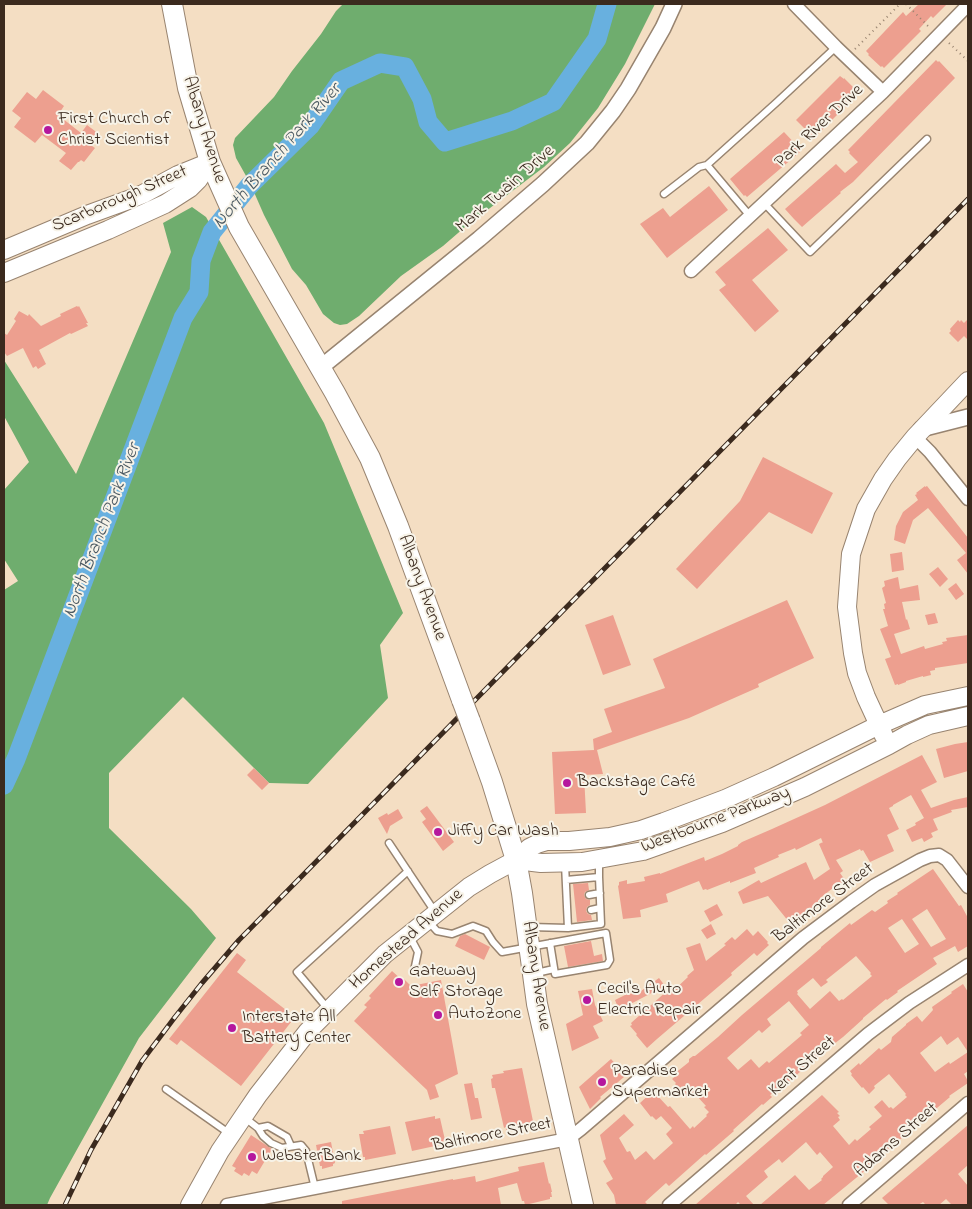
<!DOCTYPE html>
<meta charset="utf-8">
<style>
body{margin:0}
#map{position:relative;width:972px;height:1209px;overflow:hidden;background:#f4dec3;font-family:"Indie Flower",sans-serif}
canvas{display:block}
.frame{position:absolute;inset:0;border:5px solid #3b2a1e;pointer-events:none}
</style>
<div id="map">
<canvas width="972" height="1209"></canvas>
<div class="frame"></div>
</div>
<script>
const c = document.querySelector('canvas').getContext('2d');
c.lineJoin = 'round';
function fill(path, color) { c.fillStyle = color; c.fill(path, 'evenodd'); }
const poly = rows => new Path2D(rows.map(r => 'M' + r).join(''));
function strokePath(path, color, width, dash) { c.strokeStyle = color; c.lineWidth = width; c.lineCap = dash ? 'butt' : 'round'; c.setLineDash(dash || []); c.stroke(path); }
function write(font, color, halo, rows, align = 'center') {
  c.font = font + ' "Indie Flower",sans-serif'; c.lineWidth = 4; c.setLineDash([]); c.textBaseline = 'middle'; c.strokeStyle = halo; c.fillStyle = color; for (const [text, x, y, turn = 0] of rows) {
    c.save(); c.translate(x, y); c.rotate((+turn || 0) * Math.PI / 180); c.textAlign = isNaN(turn) ? turn : align; if (halo) c.strokeText(text, 0, 0); c.fillText(text, 0, 0); c.restore();
  }
}
const forest = poly([
 [343,4,655,4,625,64,598,108,570,143,544,167,465,227,443,246,401,276,359,316,347,324,340,325,334,323,323,314,306,285,292,269,264,215,250,183,236,158,233,145,235,138,274,97,292,71,321,34,336,11],
 [192,207,206,217,324,423,403,613,380,645,388,698,308,784,269,783,183,697,109,773,109,828,191,909,216,938,139,1038,50,1198,47,1205,4,1205,4,590,18,581,4,559,4,490,29,462,4,416,4,360,76,474,171,252,163,223]
]);
const river = poly([
 [4,785,16,759,183,318,199,292,201,261,212,232,249,186,310,126,341,81,380,63,405,67,422,99,428,122,445,142,512,121,553,102,597,39,607,4]
]);
const building = poly([
 [919,4,947,4,933,18,931,16,919,29,921,31,884,68,882,66,881,67,868,55,869,54,866,51,903,12,906,16],
 [936,60,938,62,939,61,955,78,853,182,840,192,841,193,802,227,794,219,785,209,836,164,845,173,858,162,849,153,850,152,848,150],
 [840,76,844,79,844,78,857,91,856,92,858,94,815,137,813,135,812,136,796,120],
 [43,90,64,106,58,115,81,133,87,125,99,134,93,142,94,143,92,146,95,148,84,162,81,160,79,162,78,162,71,170,59,161,66,153,42,135,35,143,14,127,21,118,12,111,27,92,36,99],
 [784,132,799,148,798,150,800,152,747,197,745,195,744,196,730,179],
 [709,186,728,210,667,258,640,224,663,208,670,217],
 [768,228,788,250,752,280,779,311,755,332,719,290,726,285,715,272],
 [77,306,78,307,79,306,88,323,86,323,88,326,71,334,70,333,39,350,46,364,38,369,36,366,33,368,23,348,7,356,4,352,4,333,7,335,16,321,14,319,19,311,28,316,29,314,41,326,61,316,60,314],
 [968,319,968,340,964,336,958,342,949,333,951,331,950,329,958,320,960,322,961,320,964,323],
 [763,457,833,493,812,534,769,512,697,589,676,569,740,501],
 [925,486,925,487,927,486,968,538,968,574,957,560,966,553,928,508,913,520,905,544,894,540,896,526,903,512,918,500,915,495,917,494,916,493],
 [902,552,904,570,892,572,890,554],
 [938,567,948,579,940,587,929,574],
 [898,577,900,589,918,585,920,600,902,602,906,620,907,619,910,629,894,634,901,654,924,646,925,649,943,644,942,642,947,641,946,638,968,635,968,663,935,668,935,670,930,671,931,675,923,677,923,676,906,681,906,682,898,685,898,684,895,685,885,659,891,657,880,629,888,626,883,609,885,609,884,604,886,603,882,588,885,586,884,581],
 [956,583,964,594,956,600,948,589],
 [787,600,814,658,758,684,759,687,689,718,597,750,603,774,584,775,586,813,555,814,552,752,594,750,593,739,612,732,604,709,665,688,653,659],
 [935,613,938,623,928,625,925,615],
 [613,615,631,665,603,675,585,625],
 [968,742,968,771,944,778,936,749,955,744],
 [922,755,937,782,921,790,931,808,954,800,968,797,968,807,951,810,952,812,933,819,938,830,931,833,933,837,924,842,922,838,912,842,906,830,916,825,915,823,924,818,911,795,893,805,893,806,889,808,899,829,887,835,894,851,870,862,863,850,861,851,860,849,836,860,843,871,840,873,845,880,844,881,846,884,835,891,833,888,820,898,822,902,793,924,791,921,789,922,768,896,743,904,738,892,759,880,761,883,806,862,814,880,830,869,819,844,823,842,823,843,821,838,796,850,795,848,793,849,778,855,779,857,754,868,756,873,730,883,730,881,707,890,706,889,703,890,699,881,666,894,668,902,640,910,641,917,623,919,618,886,619,885,619,882,627,880,627,884,645,881,644,877,660,873,660,874,704,857,705,861,722,854,738,846,738,845,742,842,772,829,825,805],
 [254,768,269,783,262,790,247,775],
 [427,806,454,842,443,851,422,822,426,819,420,811],
 [398,809,403,818,390,826,387,834,378,818,387,813,388,815],
 [933,869,959,906,961,905,968,918,968,946,958,952,955,946,933,958,937,964,897,991,898,992,887,1000,886,999,863,1018,863,1019,843,1037,834,1044,834,1043,780,1089,770,1095,772,1097,763,1105,762,1104,733,1130,734,1131,706,1155,705,1154,669,1186,666,1183,645,1202,648,1205,616,1205,614,1195,606,1183,613,1179,603,1161,606,1159,600,1135,624,1114,634,1125,619,1138,627,1152,630,1151,635,1160,646,1151,654,1160,673,1143,666,1134,672,1128,661,1116,656,1120,652,1116,651,1117,640,1103,652,1092,654,1094,655,1093,668,1107,670,1106,690,1129,693,1126,694,1128,707,1116,706,1115,709,1112,704,1107,706,1106,695,1094,691,1097,689,1096,686,1097,675,1084,676,1083,672,1079,676,1076,674,1074,689,1062,689,1059,693,1056,695,1056,718,1037,742,1015,821,948,821,947,850,923,851,925,872,910,875,912,888,903,887,901,898,894,897,893],
 [927,909,946,939,931,947,912,919],
 [902,919,919,944,905,953,888,928],
 [856,956,871,973,870,974,872,976,843,1000,842,999,839,1001,830,991,810,1009,797,994,798,993,797,991,813,978,821,987,828,982,826,980],
 [789,1001,809,1025,800,1033,802,1035,769,1063,767,1061,759,1068,751,1059,738,1070,727,1058,759,1030,762,1033,771,1025,767,1019],
 [588,883,589,890,585,892,584,895,586,899,590,900,590,905,587,907,586,911,588,914,591,915,592,920,577,922,573,884],
 [717,904,723,915,710,922,704,911],
 [711,924,716,934,707,939,701,930],
 [747,929,753,936,758,931,768,942,767,943,769,945,757,956,754,953,753,954,731,973,732,975,657,1039,647,1048,636,1035,637,1034,630,1026,632,1025,631,1023,668,990,669,991,671,989,673,991,688,977,687,976,694,970,686,948,700,943,706,961,726,945,724,944,732,937,735,940],
 [465,934,490,947,484,960,455,946,460,936],
 [591,941,594,956,602,954,603,961,568,967,564,946],
 [237,953,246,960,237,972,295,1017,241,1086,181,1040,177,1045,169,1039],
 [392,971,402,980,404,979,411,986,441,980,458,1074,435,1085,439,1097,430,1100,427,1090,354,1021,367,1007,364,1005,371,998,369,996],
 [659,978,665,986,619,1010,615,1000,627,994,628,995,639,988,641,991],
 [963,984,968,992,968,1071,964,1074,968,1081,968,1083,949,1096,950,1097,925,1118,923,1116,911,1126,913,1129,877,1158,878,1160,823,1205,760,1205,795,1175,809,1190,822,1180,821,1179,823,1177,823,1176,833,1167,820,1152,817,1155,806,1142,782,1163,779,1159,764,1171,768,1177,746,1196,754,1205,741,1205,738,1202,735,1205,695,1205,822,1095,839,1112,837,1113,840,1116,838,1117,840,1120,833,1126,849,1145,855,1139,857,1141,871,1129,869,1127,882,1116,874,1107,882,1100,889,1108,891,1107,893,1109,907,1097,905,1095,906,1094,889,1074,874,1086,875,1088,869,1094,863,1087,862,1088,851,1075,852,1074,850,1071,859,1063,860,1065,879,1048,881,1050,891,1042,892,1037,906,1025,906,1024,917,1016,922,1022,933,1010,932,1007,952,993,951,992],
 [941,1036,947,1045,958,1037,968,1052,950,1064,949,1062,935,1072,920,1053],
 [592,989,595,1005,603,1021,593,1026,599,1038,572,1051,566,1024,583,1015,578,991],
 [611,1059,620,1069,618,1070,624,1077,600,1097,601,1098,590,1109,579,1087],
 [522,1068,534,1126,506,1130,506,1127,504,1128,495,1088,492,1088,491,1079,493,1078,492,1075,504,1073,503,1071],
 [472,1083,475,1098,478,1098,482,1118,471,1120,464,1084],
 [435,1116,435,1119,440,1118,445,1140,443,1141,444,1144,412,1151,405,1122],
 [968,1125,968,1165,958,1174,968,1186,968,1205,952,1205,946,1199,939,1205,926,1205,923,1202,918,1205,889,1205,882,1198],
 [390,1126,396,1154,365,1160,365,1157,363,1157,359,1134,364,1134,363,1131],
 [251,1135,272,1149,257,1174,252,1171,249,1176,244,1173,242,1176,234,1171,236,1168,232,1166],
 [331,1142,335,1163,333,1164,333,1166,322,1169,322,1166,320,1166,316,1145],
 [544,1162,549,1184,550,1183,552,1192,551,1192,552,1197,550,1197,550,1199,525,1205,524,1201,522,1201,517,1183,498,1188,501,1205,342,1205,342,1201,453,1179,453,1180,475,1176,476,1182,519,1171,518,1167]
]);
const path = poly([
 [906,4,929,27],
 [949,43,968,61],
 [855,49,900,4]
]);
const service = poly([
 [664,194,699,167,707,165],
 [764,203,810,252,927,139],
 [750,216,707,165,777,102,836,47],
 [389,843,435,912],
 [566,880,599,877,599,861],
 [589,895,600,893],
 [591,910,600,908],
 [428,921,437,931,452,934,473,926,486,931,493,942,502,952,606,933,610,960,607,965,555,974,550,943],
 [530,927,568,928,565,864],
 [568,928,601,924,599,877],
 [409,935,418,952,414,971],
 [536,973,554,969],
 [329,1010,297,972,408,871],
 [166,1089,230,1134],
 [245,1118,258,1128,263,1136,271,1143,282,1148,301,1145,306,1151,315,1188],
 [258,1128,268,1126,287,1137,291,1146]
]);
const minor = poly([
 [794,4,836,47,883,92],
 [691,271,883,92,968,5],
 [915,437,930,452,968,499],
 [227,1205,568,1139,581,1129,803,938,851,902,875,885,920,860,930,856,939,855,947,860,968,887],
 [669,1205,868,1034,909,1003,968,965],
 [849,1205,968,1103]
]);
const tertiary = poly([
 [320,368,479,239,543,184,587,143,613,111,628,89,663,28,674,4],
 [921,429,968,417]
]);
const secondary = poly([
 [4,250,87,215,131,199,143,194,178,175,210,162],
 [4,273,108,230,165,204,190,188,198,180,210,162],
 [884,736,866,697,857,673,853,653,847,607,851,554,866,509,883,479,897,459,915,437,968,381],
 [516,860,541,863,582,862,643,851,722,823,752,810,805,787,889,745,907,735,929,725,968,716],
 [190,1205,220,1151,243,1117,258,1095,308,1031,385,954,469,887,490,874,516,860,529,848,537,844,547,841,569,841,610,837,641,830,664,822,725,799,774,777,879,725,925,705,968,696]
]);
const trunk = poly([
 [172,4,188,88,210,162,239,227,335,393,370,458,398,526,462,700],
 [470,721,492,782,516,860,522,893,537,1004,583,1205]
]);
const rail = poly([
 [65,1205,91,1150,142,1061,175,1017,202,983,239,940,968,199]
]);
const trunkBridge = poly([
 [462,700,470,721]
]);
const markers = [
 [48,130,5,"#b5179e"],
 [567,783,5,"#b5179e"],
 [438,832,5,"#b5179e"],
 [399,982,5,"#b5179e"],
 [587,1000,5,"#b5179e"],
 [438,1015,5,"#b5179e"],
 [232,1028,5,"#b5179e"],
 [602,1082,5,"#b5179e"],
 [252,1157,5,"#b5179e"]
];
const poiNames = [
 ["First Church of",58,120],
 ["Christ Scientist",58,141],
 ["Backstage Café",577,783],
 ["Jiffy Car Wash",448,832],
 ["Gateway",409,972],
 ["Self Storage",409,993],
 ["Cecil's Auto",597,990],
 ["Electric Repair",597,1011],
 ["AutoZone",448,1015],
 ["Interstate All",242,1018],
 ["Battery Center",242,1039],
 ["Paradise",612,1072],
 ["Supermarket",612,1093],
 ["WebsterBank",262,1157]
];
const streetNames = [
 ["Park River Drive",820,127,-43],
 ["Albany Avenue",203,130,73],
 ["Mark Twain Drive",506,190,-41],
 ["Scarborough Street",120,200,-23],
 ["Albany Avenue",421,588,70],
 ["Westbourne Parkway",716,821,-21],
 ["Baltimore Street",824,904,-37],
 ["Homestead Avenue",407,940,-41],
 ["Albany Avenue",535,976,81],
 ["Kent Street",803,1067,-41],
 ["Baltimore Street",492,1136,-11],
 ["Adams Street",897,1141,-41]
];
const waterNames = [
 ["North Branch Park River",278,157,-49],
 ["North Branch Park River",103,531,-69]
];
fill(forest, '#6fad6e');
strokePath(river, '#68b0df', 19);
fill(building, '#ed9f8f');
strokePath(service, '#988470', 9);
strokePath(minor, '#988470', 15);
strokePath(tertiary, '#988470', 18);
strokePath(secondary, '#988470', 20);
strokePath(trunk, '#988470', 22);
strokePath(path, '#988470', 2, [1, 4]);
strokePath(service, '#fff', 6);
strokePath(minor, '#fff', 12);
strokePath(tertiary, '#fff', 15);
strokePath(secondary, '#fff', 18);
strokePath(trunk, '#fff', 20);
strokePath(rail, '#3b2a1e', 5);
strokePath(rail, '#f7f3e8', 3, [9]);
strokePath(trunkBridge, '#988470', 22, []);
strokePath(trunkBridge, '#fff', 20);
for (const [x, y, r, color] of markers) { const dot = new Path2D(); dot.arc(x, y, r, 0, 2 * Math.PI); c.fillStyle = color; c.fill(dot); strokePath(dot, '#f7f3e8', 2); }
write('18px', '#3b2a1e', '#f7f3e8', poiNames, 'left');
write('18px', '#3b2a1e', '#f7f3e8', streetNames);
write('italic 19px', '#4b5962', '#f7f3e8', waterNames);
</script>
